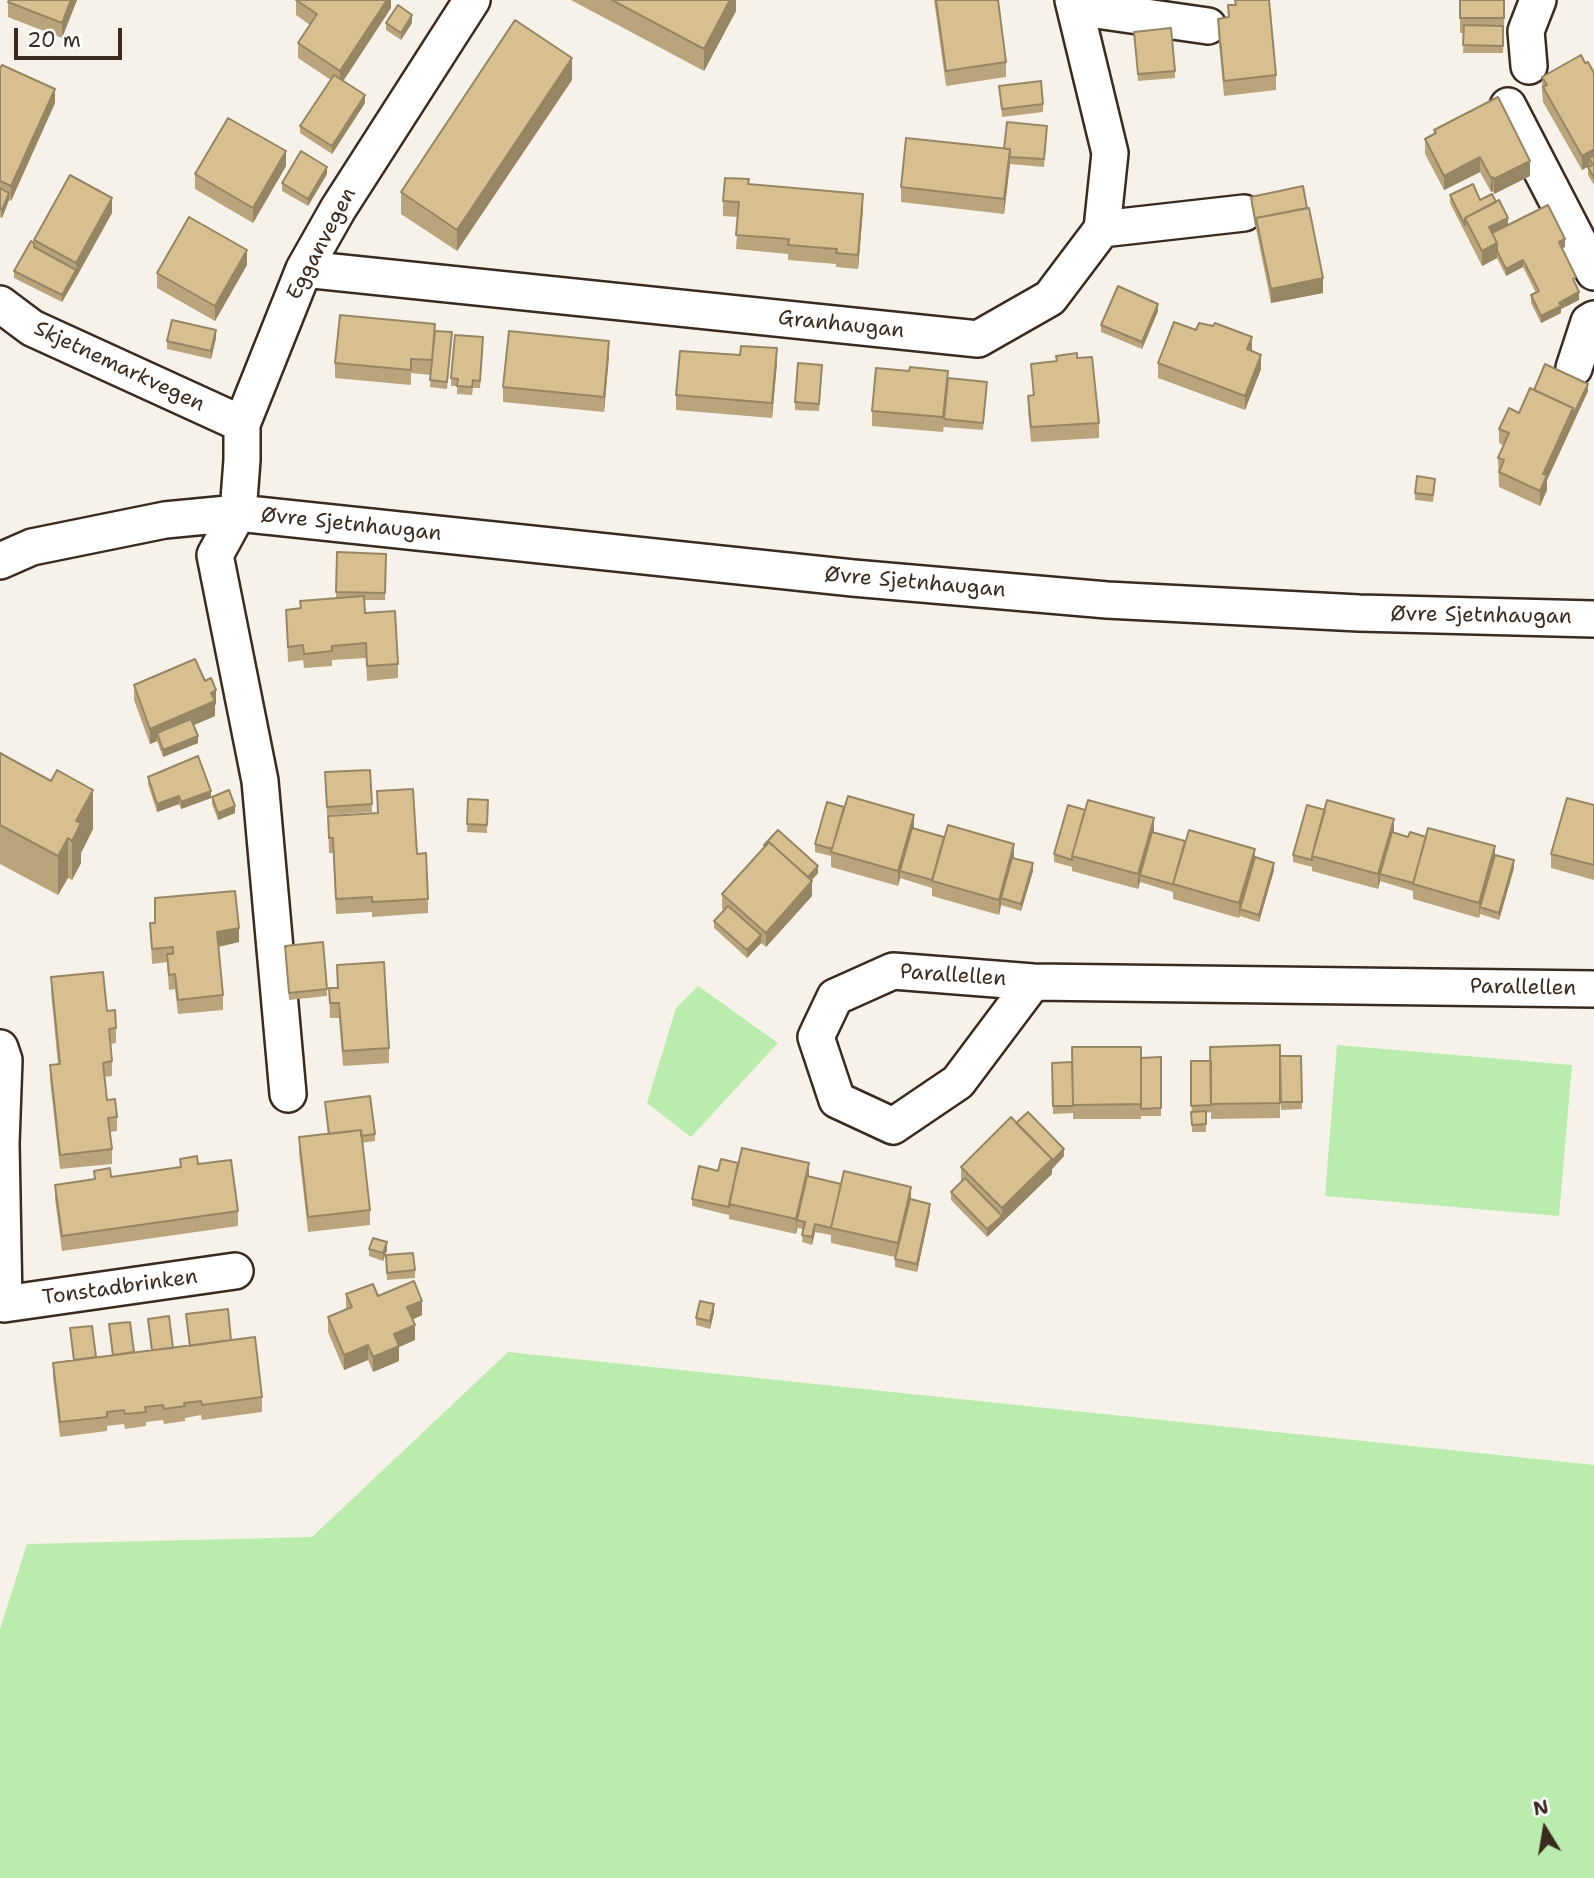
<!DOCTYPE html>
<meta charset="utf-8">
<style>
body{margin:0}
#map{position:relative;width:1594px;height:1878px;overflow:hidden;background:#f7f2e9;font-family:"Shantell Sans",sans-serif}
canvas{display:block}
.north{position:absolute;left:1510px;top:1794px;width:70px;height:70px;-webkit-text-stroke:5px #fff;paint-order:stroke;rotate:349deg;font-size:19px;font-weight:700;line-height:28px;text-align:center;color:#3b2a1e}
.north::after{content:'';display:block;margin:auto;width:24px;height:32px;background:#3b2a1e;clip-path:polygon(50% 0,100% 100%,50% 72%,0 100%)}
.scale{position:absolute;left:14px;top:28px;width:108px;height:32px;box-sizing:border-box;border:4px solid #3b2a1e;border-top:0;padding-left:9px;font-size:21px;line-height:24px;white-space:nowrap;color:#3b2a1e;-webkit-text-stroke:5px #fff;paint-order:stroke}
</style>
<div id="map">
<canvas width="1594" height="1878"></canvas>
<div class="north">N</div>
<div class="scale">20 m</div>
</div>
<script>
const c = document.querySelector('canvas').getContext('2d');
c.lineJoin = 'round';
function fill(path, color) { c.fillStyle = color; c.fill(path, 'evenodd'); }
const poly = rows => new Path2D(rows.map(r => 'M' + r).join(''));
function strokePath(path, color, width, dash) { c.strokeStyle = color; c.lineWidth = width; c.lineCap = dash ? 'butt' : 'round'; c.setLineDash(dash || []); c.stroke(path); }
function write(font, color, halo, rows, align = 'center') {
  c.font = font + ' "Shantell Sans",sans-serif'; c.lineWidth = 5; c.setLineDash([]); c.textBaseline = 'middle'; c.strokeStyle = halo; c.fillStyle = color; for (const [text, x, y, turn = 0] of rows) {
    c.save(); c.translate(x, y); c.rotate((+turn || 0) * Math.PI / 180); c.textAlign = isNaN(turn) ? turn : align; if (halo) c.strokeText(text, 0, 0); c.fillText(text, 0, 0); c.restore();
  }
}
const green = poly([
 [698,986,778,1043,691,1137,647,1103,676,1008],
 [1337,1045,1572,1065,1559,1216,1325,1196],
 [508,1352,1594,1465,1594,1878,0,1878,0,1629,27,1544,312,1537]
]);
const minor = poly([
 [1075,7,1208,26],
 [1529,66,1526,31,1538,0],
 [1508,106,1594,272],
 [1102,229,1244,213],
 [304,269,978,339,1050,298,1102,229,1110,153,1073,0],
 [0,304,32,328,242,424],
 [1574,368,1589,322,1594,319],
 [0,561,32,547,165,520,238,513,853,578,1107,600,1359,613,1594,619],
 [1033,982,958,1082,893,1126,837,1100,816,1037,835,997,893,971,1033,982,1594,989],
 [0,1048,4,1060,1,1143,4,1304,235,1271],
 [288,1094,260,781,215,555,238,513,242,460,242,424,304,269,338,209,472,0]
]);
const wall = poly([
 [77,0,62,38,8,17,8,2],
 [296,0,391,0,391,8,343,81,365,103,332,154,300,133,300,126,331,80,298,58,298,43,310,25,296,15],
 [571,0,736,0,736,11,704,71],
 [934,0,998,0,1006,62,1006,77,946,86],
 [1235,0,1269,0,1276,75,1276,90,1224,96,1218,33,1218,19,1228,17,1228,5,1235,5],
 [1460,0,1505,0,1503,53,1463,53,1464,33,1460,33],
 [386,23,412,23,401,40,386,30],
 [1134,32,1175,71,1175,78,1138,81],
 [1585,63,1594,73,1594,185,1588,175,1588,167,1589,166,1582,170,1543,102,1542,91,1542,77],
 [0,68,55,103,11,201,9,200,2,218,0,217],
 [572,80,457,251,401,214,401,192],
 [999,86,1043,104,1043,112,1002,117],
 [1434,130,1530,176,1494,194,1493,191,1491,192,1480,172,1444,190,1425,154,1425,139,1434,134],
 [1047,133,1044,167,1010,164,1004,214,901,202,901,187],
 [286,166,253,223,195,189,195,174],
 [327,174,308,206,282,191,282,183],
 [749,184,863,209,858,269,836,267,836,264,788,260,788,254,736,249,738,217,723,216,723,201],
 [1450,195,1480,200,1508,225,1565,247,1562,248,1576,285,1579,300,1561,309,1561,313,1541,323,1531,303,1531,295,1536,293,1523,267,1506,276,1497,258,1482,266,1450,203],
 [1251,197,1323,293,1271,303,1251,204],
 [112,213,62,302,14,278,14,271,34,243,34,240],
 [247,265,215,321,157,288,157,273],
 [1158,311,1142,349,1101,332,1101,325],
 [435,331,452,340,447,389,430,387,431,375,411,373,411,385,335,378,335,363],
 [216,338,211,359,167,349,167,341],
 [483,345,480,388,473,388,472,395,457,394,457,386,451,386,451,378],
 [1252,351,1261,369,1245,410,1158,378,1158,363],
 [609,356,604,412,503,402,503,387],
 [1056,356,1077,358,1099,423,1099,438,1031,442,1028,410,1028,396,1033,395,1031,364,1056,361],
 [777,363,772,418,676,410,676,395],
 [822,373,819,411,795,410,795,402],
 [948,378,987,389,983,430,944,427,944,425,943,432,872,426,872,411],
 [1534,390,1588,391,1547,480,1547,490,1540,506,1499,487,1498,458,1504,446,1499,443,1499,429,1519,413],
 [1435,486,1433,502,1415,500,1415,493],
 [337,552,386,554,385,600,364,600,365,613,398,664,398,678,367,681,366,658,332,660,332,666,304,668,303,660,288,662,286,610,300,608,300,601,336,598],
 [134,685,216,704,215,705,215,716,194,725,198,743,163,757,157,741,150,744,134,700],
 [0,753,93,829,81,853,81,863,72,880,68,878,58,895,0,864],
 [148,777,211,798,181,809,179,804,157,812,148,784],
 [325,780,372,804,372,812,327,815],
 [377,791,417,854,428,899,428,913,372,917,372,912,336,914,333,853,329,853,328,816,378,813],
 [212,797,235,813,218,820,212,804],
 [468,799,488,800,487,833,467,832],
 [1594,805,1594,880,1551,868,1551,854],
 [914,828,1014,858,1033,871,1021,911,1001,905,999,915,932,896,932,888,900,878,898,886,831,867,831,856,815,852,815,844],
 [1154,832,1185,841,1255,857,1274,870,1259,922,1240,916,1239,918,1173,899,1173,892,1140,882,1138,889,1072,871,1072,867,1054,862,1054,854],
 [1394,833,1408,837,1495,855,1514,868,1499,920,1480,914,1479,918,1413,899,1413,891,1380,881,1378,889,1312,871,1312,867,1293,862,1293,855],
 [764,845,818,873,811,881,812,896,766,947,761,943,747,958,714,928,714,921,724,910,722,909,722,894,764,848],
 [150,923,239,942,218,947,223,995,223,1010,178,1014,175,989,169,990,167,962,152,964],
 [285,946,327,989,327,996,289,1000],
 [337,965,389,1048,389,1063,343,1066,339,1018,330,1018,329,988,337,988],
 [51,977,107,1011,116,1028,116,1043,111,1044,112,1061,112,1076,104,1077,107,1100,117,1117,117,1131,110,1132,112,1149,112,1164,60,1169,50,1080,50,1065,58,1064,51,992],
 [1301,1056,1302,1109,1281,1110,1280,1094,1280,1118,1211,1119,1211,1112,1206,1113,1206,1132,1192,1132,1191,1061,1280,1058],
 [1161,1057,1161,1116,1141,1116,1141,1119,1073,1119,1073,1107,1073,1113,1053,1114,1052,1063,1141,1060],
 [325,1102,375,1134,375,1141,362,1143,370,1210,370,1225,308,1232,299,1152,299,1137,328,1134],
 [1016,1123,1064,1156,1052,1169,1052,1174,987,1237,951,1200,951,1192,961,1182,961,1167],
 [180,1159,198,1164,238,1211,238,1226,62,1251,55,1199,55,1185,94,1179,94,1171,111,1177,180,1167],
 [718,1171,809,1177,911,1199,930,1211,917,1272,895,1267,895,1257,831,1243,831,1235,815,1232,812,1245,802,1242,803,1229,798,1228,796,1234,729,1219,729,1215,692,1206,692,1199],
 [369,1249,387,1250,383,1261,369,1256],
 [386,1255,415,1270,415,1278,387,1280],
 [346,1294,378,1296,422,1315,412,1320,415,1340,399,1347,399,1361,373,1372,368,1360,344,1370,328,1332,328,1317,346,1309],
 [714,1312,710,1329,696,1325,696,1318],
 [186,1314,231,1340,262,1397,262,1412,202,1420,201,1415,185,1418,185,1421,164,1424,163,1420,146,1422,146,1426,125,1429,124,1424,107,1426,107,1431,60,1437,53,1377,53,1363,73,1360,70,1328,96,1357,112,1355,109,1324,134,1353,151,1350,148,1319,173,1348,189,1346]
]);
const shadedWall = poly([
 [71,0,77,0,62,38,62,23],
 [387,0,391,0,391,8,340,86,340,71],
 [730,0,736,0,736,11,704,71,704,49],
 [412,15,412,23,401,40,401,33],
 [572,58,572,80,457,251,457,230],
 [55,89,55,103,11,201,11,186],
 [365,95,365,103,332,154,332,146],
 [1010,149,1010,164,1004,214,1004,199],
 [1594,149,1594,164,1589,158,1589,166,1582,170,1582,156],
 [286,151,286,166,253,223,253,208],
 [1480,157,1480,172,1444,190,1444,176],
 [1530,161,1530,176,1494,194,1494,179],
 [327,167,327,174,308,206,308,199],
 [1493,177,1493,191,1491,192,1491,178],
 [9,193,9,200,2,218,2,210],
 [863,194,863,209,858,269,858,255],
 [112,198,112,213,76,278,76,263],
 [1508,218,1508,233,1492,240,1489,227],
 [1565,239,1565,247,1559,250,1559,242],
 [1497,243,1497,258,1482,266,1482,251],
 [247,250,247,265,215,321,215,306],
 [1523,260,1523,267,1506,276,1506,269],
 [76,270,76,278,62,302,62,295],
 [1323,278,1323,293,1271,303,1271,289],
 [1579,292,1579,300,1561,309,1561,313,1541,323,1541,316,1559,303],
 [1158,304,1158,311,1142,349,1142,342],
 [216,330,216,338,211,359,211,351],
 [1252,337,1252,352,1247,349],
 [609,341,609,356,604,412,604,397],
 [777,348,777,363,772,418,772,403],
 [1261,355,1261,369,1245,410,1245,396],
 [1588,384,1588,391,1547,480,1547,490,1540,506,1540,491,1543,474,1573,408],
 [216,690,216,704,215,705,215,716,159,740,157,733,157,741,150,744,150,729],
 [198,736,198,743,163,757,163,750],
 [93,790,93,829,81,853,81,863,72,880,72,841,76,821],
 [211,791,211,798,181,809,181,802],
 [179,796,179,804,157,812,157,804],
 [235,806,235,813,218,820,218,813],
 [914,815,914,830,900,871,900,878,898,886,898,871],
 [1154,818,1154,833,1140,875,1140,882,1138,889,1138,874],
 [1394,819,1394,833,1380,874,1380,881,1378,889,1378,874],
 [68,838,68,878,58,895,58,856],
 [1014,844,1014,859,1001,898,1001,905,999,915,999,900],
 [1495,846,1495,861,1480,907,1479,918,1479,903],
 [1255,849,1255,863,1240,909,1239,918,1239,903],
 [1514,860,1514,868,1499,920,1499,913],
 [1033,863,1033,871,1021,911,1021,904],
 [1274,863,1274,870,1259,922,1259,915],
 [818,866,818,873,804,889,804,881],
 [812,881,812,896,766,947,766,933],
 [239,928,239,942,217,947,217,932],
 [761,935,761,943,747,958,747,950],
 [1064,1149,1064,1156,1052,1169,1052,1174,987,1237,987,1229,1002,1216,1002,1208,1052,1159],
 [809,1163,809,1178,797,1220,796,1234,796,1219],
 [911,1187,911,1201,898,1243],
 [930,1204,930,1211,917,1272,917,1264],
 [815,1224,815,1232,812,1245,812,1237],
 [387,1242,387,1250,383,1261,383,1253],
 [422,1301,422,1315,407,1322,407,1307],
 [714,1304,714,1312,710,1329,710,1321],
 [415,1325,415,1340,399,1347,399,1361,373,1372,373,1357,394,1334],
 [368,1345,368,1360,344,1370,344,1355]
]);
const building = poly([
 [9,0,71,0,62,23,8,2,9,0],
 [296,0,387,0,340,71,298,43,317,14,296,0],
 [612,0,730,0,704,49,612,0],
 [936,0,998,0,1006,62,946,71,936,0],
 [1235,0,1269,0,1276,75,1224,81,1218,19,1229,17,1228,5,1236,5,1235,0],
 [1460,0,1504,0,1504,18,1460,18,1460,0],
 [398,5,412,15,401,33,386,23,398,5],
 [515,20,572,58,457,230,401,192,515,20],
 [1464,25,1503,26,1503,46,1463,45,1464,25],
 [1171,28,1175,71,1138,74,1134,32,1171,28],
 [1581,55,1585,63,1588,62,1594,73,1594,149,1582,156,1543,87,1547,85,1542,77,1581,55],
 [2,65,55,89,11,186,0,181,0,68,2,65],
 [334,75,365,95,332,146,300,126,334,75],
 [1041,81,1043,104,1002,109,999,86,1041,81],
 [1498,97,1530,161,1494,179,1493,177,1491,178,1480,157,1444,176,1425,139,1436,133,1434,130,1498,97],
 [228,118,286,151,253,208,195,174,228,118],
 [1007,122,1047,126,1044,159,1010,157,1010,149,1004,149,1007,122],
 [906,138,1010,149,1004,199,901,187,906,138],
 [301,151,327,167,308,199,282,183,301,151],
 [1594,156,1594,178,1588,167,1593,165,1589,158,1594,156],
 [70,175,112,198,76,263,34,240,70,175],
 [725,178,749,179,748,184,863,194,858,255,836,253,837,249,788,245,789,239,736,235,739,202,723,201,725,178],
 [1473,184,1480,200,1492,194,1496,202,1465,218,1465,225,1450,195,1473,184],
 [1303,186,1307,208,1256,218,1256,225,1251,197,1303,186],
 [0,188,9,193,2,210,0,209,0,188],
 [1499,200,1508,218,1489,227,1497,243,1482,251,1465,218,1499,200],
 [1548,205,1565,239,1559,242,1576,277,1573,279,1579,292,1559,303,1561,306,1541,316,1531,295,1539,291,1523,260,1506,269,1497,251,1497,243,1492,233,1548,205],
 [1309,208,1323,278,1271,289,1256,218,1309,208],
 [189,217,247,250,215,306,157,273,189,217],
 [31,241,34,243,34,247,76,270,62,295,14,271,31,241],
 [1118,286,1158,304,1142,342,1101,325,1118,286],
 [340,315,435,324,432,360,411,359,411,370,335,363,340,315],
 [172,320,216,330,211,351,167,341,172,320],
 [1174,322,1196,330,1199,323,1213,326,1215,323,1252,337,1247,349,1261,355,1245,396,1158,363,1174,322],
 [435,331,452,332,447,382,430,380,435,331],
 [509,331,609,341,604,397,503,387,509,331],
 [455,335,483,337,480,381,473,380,472,387,457,386,458,379,451,378,455,335],
 [741,346,777,348,772,403,676,395,680,351,740,355,741,346],
 [1077,353,1077,358,1092,357,1099,423,1031,427,1028,396,1034,395,1031,364,1057,361,1056,356,1077,353],
 [798,363,822,365,819,404,795,402,798,363],
 [1545,364,1588,384,1573,415,1573,408,1534,390,1545,364],
 [910,367,948,371,943,417,872,411,876,368,909,371,910,367],
 [948,378,987,382,983,423,944,419,948,378],
 [1530,388,1573,408,1543,474,1547,475,1540,491,1499,472,1504,460,1498,458,1509,433,1499,429,1509,408,1519,413,1530,388],
 [1417,476,1435,479,1433,495,1415,493,1417,476],
 [337,552,386,554,385,593,336,592,337,552],
 [364,596,365,613,395,611,398,664,367,666,366,643,332,646,332,651,304,654,303,645,288,647,286,610,301,608,300,601,364,596],
 [195,659,205,681,211,678,216,690,211,693,215,701,150,729,134,685,195,659],
 [191,719,198,736,163,750,157,733,191,719],
 [0,753,51,781,57,770,93,790,76,821,81,823,72,841,68,838,58,856,0,825,0,753],
 [198,756,211,791,181,802,179,796,157,804,148,777,198,756],
 [370,770,372,804,327,807,325,772,370,770],
 [413,789,417,854,426,853,428,899,372,902,372,897,336,899,333,838,329,838,328,816,378,813,377,791,413,789],
 [229,790,235,806,218,813,212,797,229,790],
 [848,796,914,815,898,871,831,852,848,796],
 [1567,798,1594,805,1594,865,1551,854,1567,798],
 [468,799,488,800,487,825,467,824,468,799],
 [1088,800,1154,818,1138,874,1072,856,1088,800],
 [1327,800,1394,819,1378,874,1312,856,1327,800],
 [827,802,844,807,832,849,815,844,827,802],
 [1068,805,1085,810,1072,856,1072,860,1054,854,1068,805],
 [1307,805,1325,810,1312,856,1312,860,1293,855,1307,805],
 [948,825,1014,844,999,900,932,881,948,825],
 [912,828,944,837,932,880,900,871,912,828],
 [1428,828,1495,846,1479,903,1413,884,1428,828],
 [778,830,818,866,808,877,769,842,765,846,764,845,778,830],
 [1189,830,1255,849,1239,903,1173,884,1189,830],
 [1152,832,1185,841,1173,884,1175,885,1140,875,1152,832],
 [1392,832,1408,837,1410,832,1426,837,1413,883,1380,874,1392,832],
 [769,842,812,881,766,933,722,894,769,842],
 [1495,855,1514,860,1499,913,1480,907,1495,855],
 [1255,857,1274,863,1259,915,1240,909,1255,857],
 [1012,858,1033,863,1021,904,1001,898,1012,858],
 [235,891,239,928,217,932,223,995,178,1000,175,974,169,975,167,954,173,954,173,947,152,949,150,923,155,923,155,898,235,891],
 [728,906,761,935,747,950,714,921,728,906],
 [323,942,327,989,289,993,285,946,323,942],
 [384,962,389,1048,343,1051,339,1003,330,1003,329,988,338,988,337,965,384,962],
 [103,972,107,1011,115,1010,116,1028,109,1029,112,1061,103,1063,107,1100,115,1099,117,1117,108,1118,112,1149,60,1155,50,1065,60,1064,51,977,103,972],
 [1280,1045,1280,1103,1211,1104,1210,1047,1280,1045],
 [1072,1047,1141,1047,1141,1104,1073,1105,1072,1047],
 [1280,1056,1301,1056,1302,1102,1281,1102,1280,1056],
 [1161,1057,1161,1108,1141,1109,1141,1058,1161,1057],
 [1191,1061,1211,1061,1211,1105,1191,1106,1191,1061],
 [1072,1062,1073,1106,1053,1106,1052,1063,1072,1062],
 [370,1096,375,1134,361,1136,361,1130,329,1134,325,1102,370,1096],
 [1206,1111,1206,1124,1192,1125,1191,1112,1206,1111],
 [1028,1112,1064,1149,1052,1161,1052,1159,1016,1123,1028,1112],
 [1011,1117,1052,1159,1002,1208,961,1167,1011,1117],
 [361,1130,370,1210,308,1217,299,1137,361,1130],
 [742,1148,809,1163,796,1219,729,1204,742,1148],
 [197,1156,198,1164,231,1160,238,1211,62,1236,55,1185,95,1179,94,1171,110,1168,111,1177,181,1167,180,1159,197,1156],
 [721,1159,738,1163,729,1207,692,1199,699,1166,718,1171,721,1159],
 [844,1171,911,1187,898,1243,831,1228,844,1171],
 [807,1176,841,1184,831,1228,815,1224,812,1237,802,1235,805,1222,797,1220,807,1176],
 [965,1178,1002,1216,987,1229,951,1192,965,1178],
 [910,1199,930,1204,917,1264,895,1259,910,1199],
 [373,1238,387,1242,383,1253,369,1249,373,1238],
 [413,1253,415,1270,387,1273,386,1255,413,1253],
 [414,1281,422,1301,407,1307,415,1325,394,1334,399,1346,373,1357,368,1345,344,1355,328,1317,352,1307,346,1294,373,1284,378,1296,414,1281],
 [700,1301,714,1304,710,1321,696,1318,700,1301],
 [228,1309,231,1340,190,1346,186,1314,228,1309],
 [169,1316,173,1348,152,1350,148,1319,169,1316],
 [130,1322,134,1352,113,1355,109,1324,130,1322],
 [92,1326,96,1357,74,1360,70,1328,92,1326],
 [255,1337,262,1397,202,1405,201,1401,184,1403,185,1406,164,1409,163,1405,145,1407,146,1412,125,1414,124,1410,107,1412,107,1417,60,1422,53,1363,255,1337]
]);
const streetNames = [
 ["Egganvegen",322,244,-62],
 ["Granhaugan",841,325,6],
 ["Skjetnemarkvegen",119,367,25],
 ["Øvre Sjetnhaugan",351,525,6],
 ["Øvre Sjetnhaugan",915,583,5],
 ["Øvre Sjetnhaugan",1481,616,1],
 ["Parallellen",953,976,4],
 ["Parallellen",1523,988,1],
 ["Tonstadbrinken",120,1288,-8]
];
fill(green, '#b9ecad');
strokePath(minor, '#3b2a1e', 40);
strokePath(minor, '#fff', 35);
fill(wall, '#baa47b');
fill(shadedWall, '#978664');
fill(building, '#d8bf8f');
strokePath(building, '#978664', 2);
write('21px', '#3b2a1e', '#fff', streetNames);
</script>
